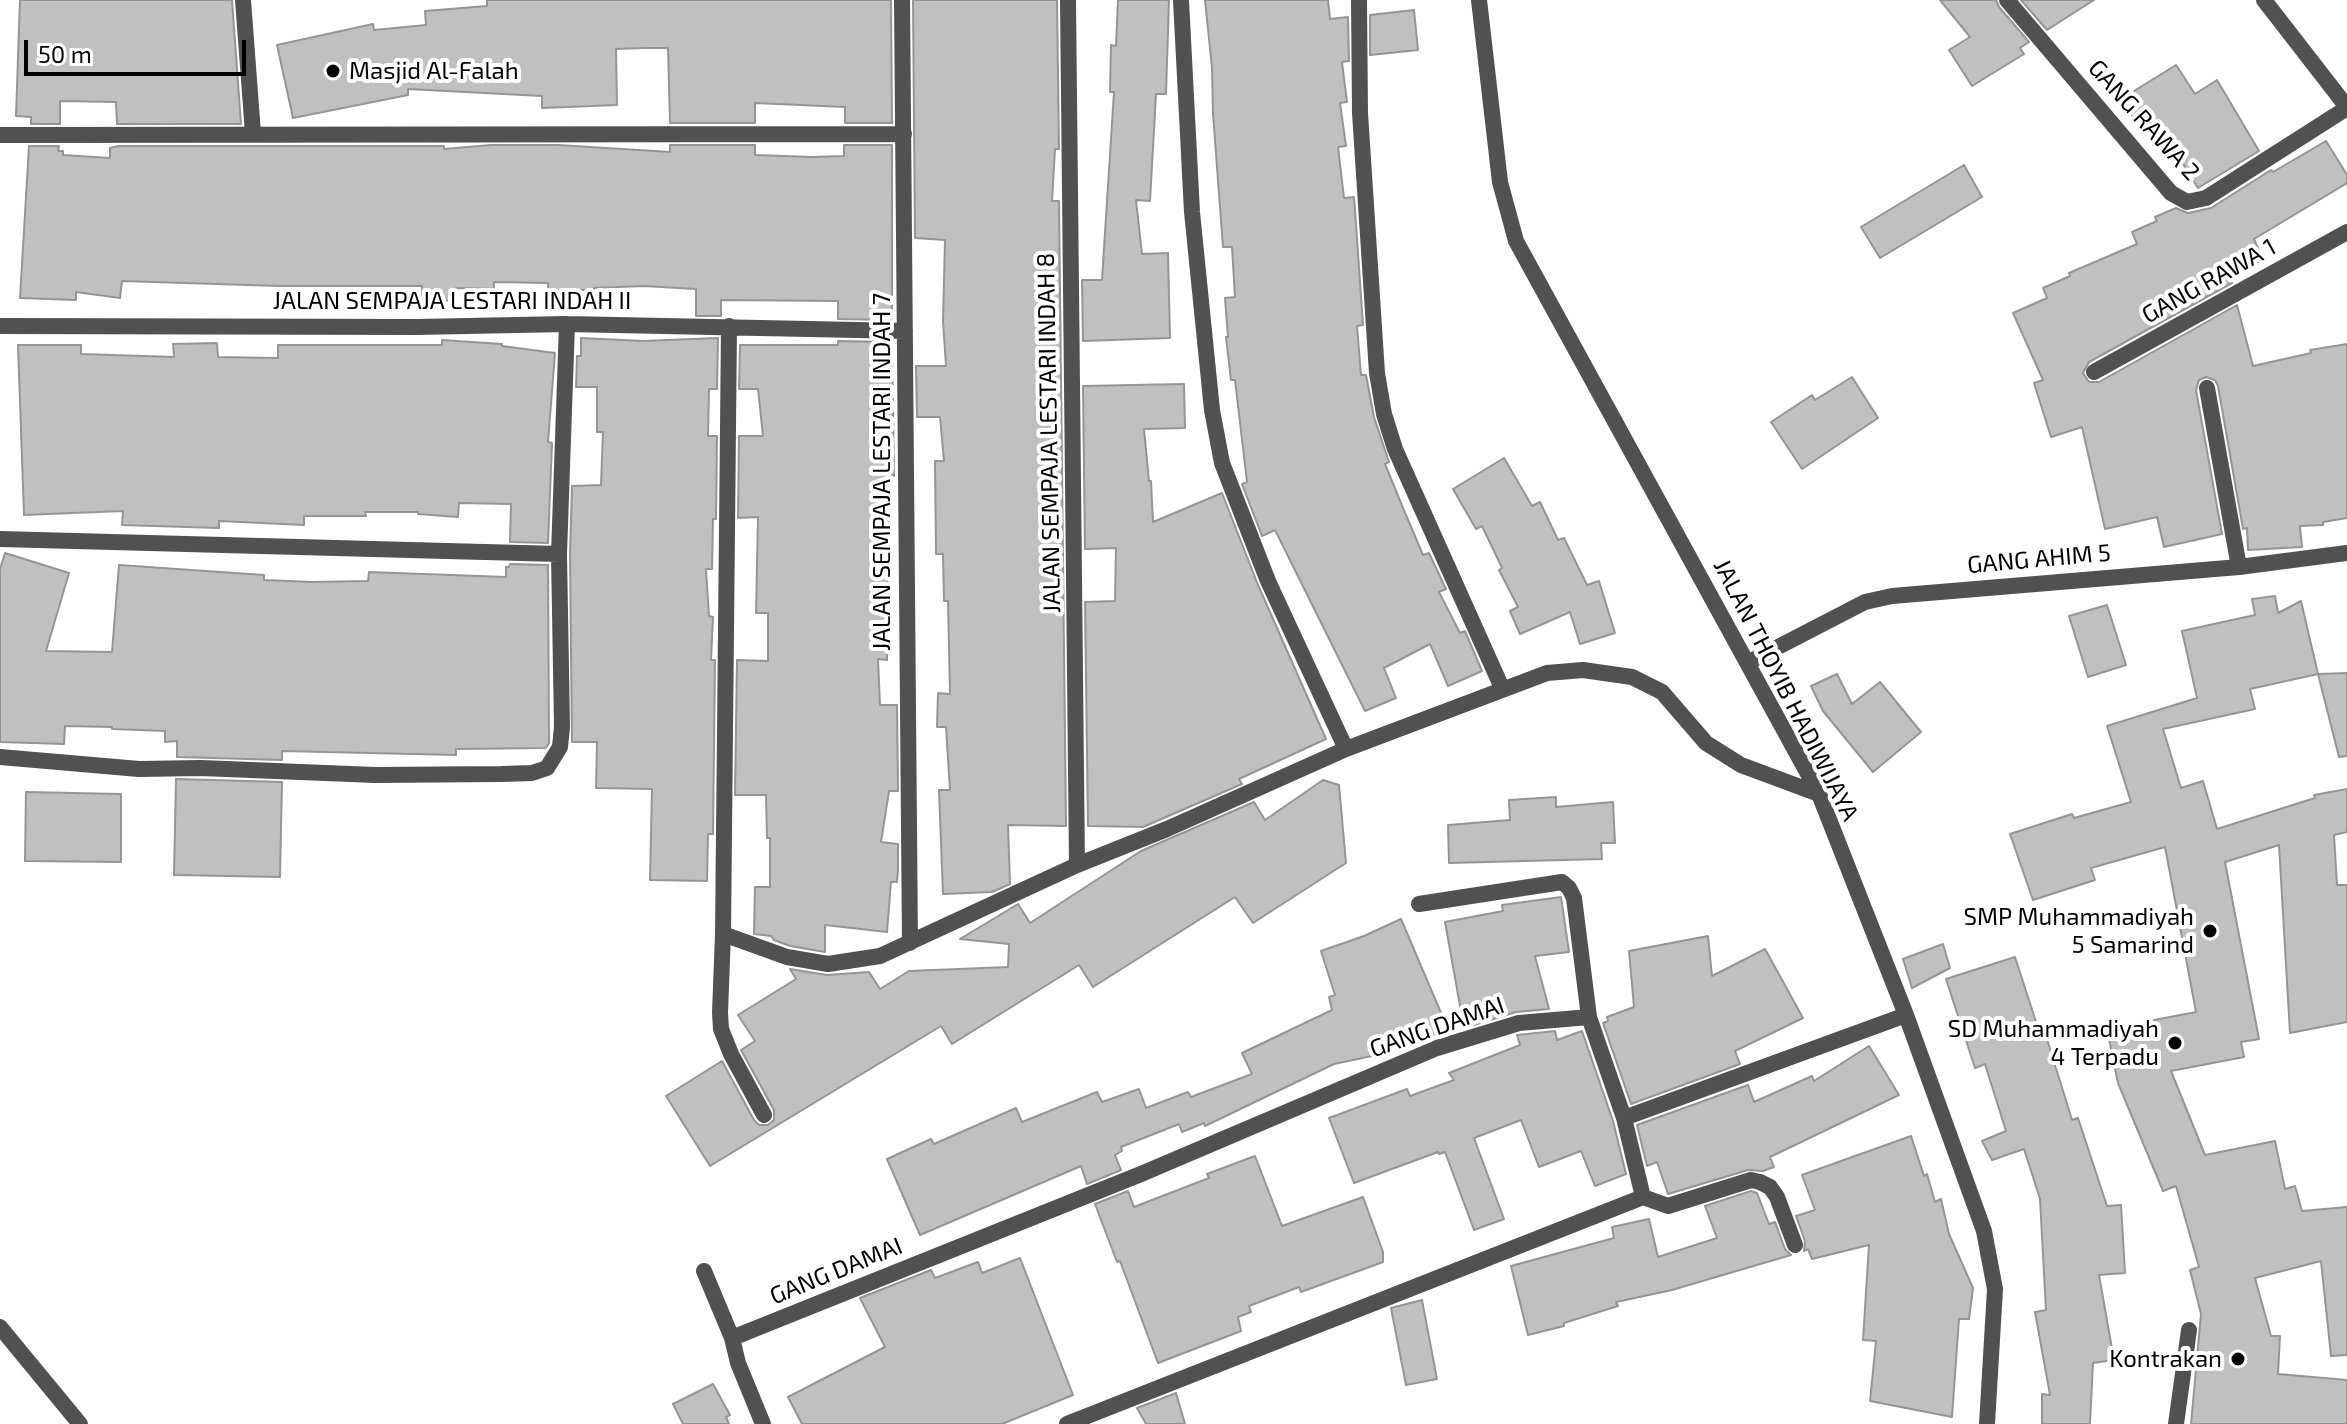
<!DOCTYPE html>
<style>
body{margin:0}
#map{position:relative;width:2347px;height:1424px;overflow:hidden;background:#fff;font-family:"Exo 2",sans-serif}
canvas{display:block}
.scale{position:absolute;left:24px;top:40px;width:222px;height:36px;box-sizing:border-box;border:4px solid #000;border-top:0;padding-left:10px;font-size:24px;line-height:28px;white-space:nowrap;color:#000;-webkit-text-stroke:6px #fff;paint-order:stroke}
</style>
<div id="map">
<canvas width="2347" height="1424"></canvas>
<div class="scale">50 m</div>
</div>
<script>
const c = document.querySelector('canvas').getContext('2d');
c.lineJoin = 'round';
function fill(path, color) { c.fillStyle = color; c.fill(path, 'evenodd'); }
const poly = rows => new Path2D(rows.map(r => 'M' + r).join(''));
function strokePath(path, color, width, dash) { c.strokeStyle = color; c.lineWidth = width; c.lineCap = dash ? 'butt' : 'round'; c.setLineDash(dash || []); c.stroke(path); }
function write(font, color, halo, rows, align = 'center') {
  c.font = font + ' "Exo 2",sans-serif'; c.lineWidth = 8; c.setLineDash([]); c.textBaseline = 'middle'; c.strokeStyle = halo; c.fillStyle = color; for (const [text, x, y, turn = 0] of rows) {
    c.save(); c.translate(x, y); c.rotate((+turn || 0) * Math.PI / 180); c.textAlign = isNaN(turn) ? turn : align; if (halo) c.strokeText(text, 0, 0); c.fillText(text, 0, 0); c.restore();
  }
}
const building = poly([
 [20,0,232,0,241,124,117,124,116,102,60,101,60,124,31,124,31,117,16,116,20,0],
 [487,0,891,0,892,123,845,123,845,107,755,103,755,123,670,123,668,48,643,48,616,49,617,105,542,108,542,96,408,89,408,95,293,118,277,45,373,24,374,30,426,25,425,11,487,6,487,0],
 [913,0,1057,0,1059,149,1055,149,1052,201,1059,201,1066,826,1008,825,1010,884,992,892,943,894,939,790,950,790,946,727,937,727,938,693,950,694,948,601,944,601,943,554,936,554,935,461,944,461,940,417,917,417,916,366,946,366,943,321,945,240,915,238,913,0],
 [1118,0,1169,0,1166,94,1156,94,1150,201,1136,200,1142,254,1168,253,1170,338,1083,341,1082,280,1102,280,1114,92,1110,92,1111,45,1116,46,1118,0],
 [1205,0,1328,0,1330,19,1348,17,1349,61,1342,62,1347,102,1340,103,1346,146,1338,147,1344,198,1354,197,1355,210,1363,325,1357,326,1361,375,1366,375,1374,417,1389,462,1385,464,1403,508,1423,555,1429,553,1446,589,1439,592,1460,633,1465,631,1482,671,1448,686,1430,644,1384,668,1396,698,1365,711,1275,530,1262,536,1242,484,1247,482,1235,380,1231,380,1226,337,1228,337,1225,298,1235,297,1232,247,1223,247,1213,114,1212,68,1205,0],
 [1940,0,1996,0,1999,7,2029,42,2020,48,2024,54,1972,86,1949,50,1970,37,1940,0],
 [2021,0,2094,0,2047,30,2021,0],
 [1414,10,1418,50,1370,55,1370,15,1414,10],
 [2176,65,2195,94,2217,80,2259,151,2198,188,2171,145,2162,151,2143,120,2137,124,2121,99,2176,65],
 [2326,141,2347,175,2347,183,2254,239,2263,260,2230,275,2232,283,2089,362,2083,373,2089,382,2099,382,2237,305,2253,366,2311,353,2310,350,2347,344,2347,518,2323,522,2323,525,2300,526,2302,547,2248,550,2247,528,2243,529,2218,386,2215,380,2206,377,2199,380,2196,390,2222,534,2164,547,2157,517,2105,529,2082,427,2051,437,2034,383,2043,380,2013,313,2047,298,2043,288,2070,276,2069,273,2137,244,2132,232,2157,221,2155,217,2176,208,2188,213,2211,208,2271,170,2273,172,2326,141],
 [491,145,558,145,670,152,670,145,755,145,755,155,812,157,844,156,844,145,892,145,892,320,838,319,838,301,721,300,721,316,696,316,696,289,643,286,594,288,594,290,548,290,548,283,494,282,494,289,456,288,456,301,422,300,422,286,279,286,122,281,120,298,76,292,76,300,20,298,29,146,59,146,58,151,63,151,63,155,110,158,110,148,119,146,444,146,444,149,491,145],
 [1964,165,1982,197,1880,258,1861,227,1964,165],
 [581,338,643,341,718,338,717,389,709,389,708,436,717,436,716,519,713,519,712,569,706,569,709,616,713,617,711,660,715,660,713,834,708,834,707,881,650,880,652,789,596,788,597,742,572,742,570,554,572,486,601,485,603,432,597,432,597,387,576,387,577,356,581,356,581,338],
 [442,340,502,344,502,346,555,353,548,442,552,443,548,543,510,542,511,504,459,503,458,517,418,514,418,512,365,512,366,516,304,516,304,525,219,521,219,528,122,525,123,511,24,515,18,345,81,345,81,354,174,357,173,344,217,343,218,357,278,358,278,345,442,345,442,340],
 [838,341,892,342,894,476,888,476,887,660,878,659,880,705,897,705,898,791,889,791,881,842,898,844,898,870,897,882,891,882,887,932,825,925,825,952,790,946,774,940,771,936,754,934,755,887,770,887,770,838,767,838,766,795,735,795,737,660,768,661,768,613,756,613,758,517,738,518,739,436,763,436,758,389,739,389,740,345,838,345,838,341],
 [1852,377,1878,418,1802,469,1771,422,1812,395,1815,400,1852,377],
 [1184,384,1185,428,1144,429,1149,481,1151,481,1153,522,1222,493,1258,585,1326,739,1239,779,1242,784,1143,827,1088,826,1085,602,1115,601,1116,548,1085,549,1083,386,1184,384],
 [1504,458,1532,506,1540,502,1558,540,1564,538,1587,585,1599,581,1615,633,1580,644,1570,612,1520,634,1510,611,1518,607,1499,570,1502,568,1482,526,1476,529,1453,489,1504,458],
 [5,553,69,573,46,651,112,652,119,565,264,575,264,580,312,582,368,581,369,572,506,577,506,567,509,567,510,564,548,565,549,743,546,748,456,749,456,755,282,751,282,760,177,757,177,741,165,742,165,731,112,729,112,727,65,726,64,744,0,742,0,569,5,553],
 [2275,596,2278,613,2301,601,2318,674,2250,689,2255,709,2163,729,2181,788,2203,781,2217,829,2315,798,2314,795,2347,789,2347,832,2334,835,2337,885,2347,885,2347,1022,2290,1033,2279,845,2225,862,2259,1039,2241,1042,2244,1057,2171,1071,2205,1155,2275,1141,2285,1189,2295,1186,2302,1211,2347,1207,2347,1355,2331,1356,2321,1261,2255,1278,2271,1336,2280,1336,2278,1374,2347,1380,2347,1424,2191,1424,2201,1314,2190,1270,2199,1267,2176,1186,2163,1191,2118,1083,2107,1029,2196,1012,2165,847,2091,868,2095,880,2033,900,2010,834,2072,814,2074,818,2131,802,2107,726,2197,698,2182,631,2255,615,2252,599,2275,596],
 [2107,605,2126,665,2088,677,2069,616,2107,605],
 [2347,673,2347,756,2339,757,2318,674,2347,673],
 [1837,674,1852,704,1880,682,1921,732,1873,772,1823,711,1811,686,1837,674],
 [176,779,282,782,280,877,174,875,176,779],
 [1323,780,1339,785,1346,863,1253,923,1235,897,1093,987,1079,965,952,1044,941,1026,710,1166,666,1096,722,1061,754,1120,759,1125,768,1125,774,1120,774,1110,741,1050,755,1041,738,1015,796,979,790,969,827,975,869,972,880,989,909,971,1008,967,1009,944,960,939,1018,904,1030,923,1141,851,1254,802,1265,820,1323,780],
 [26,792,121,794,121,862,25,861,26,792],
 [1556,797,1556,807,1613,802,1615,843,1601,843,1602,859,1449,863,1448,825,1510,820,1509,800,1556,797],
 [1561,897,1569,952,1535,956,1549,1009,1516,1012,1464,1028,1445,922,1503,911,1502,905,1561,897],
 [1401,919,1447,1027,1428,1038,1421,1028,1372,1056,1334,1064,1205,1126,1204,1123,1182,1132,1179,1124,1121,1147,1122,1151,1115,1155,1121,1170,1087,1184,1081,1166,920,1235,887,1159,931,1139,934,1144,1016,1108,1022,1122,1097,1092,1102,1102,1139,1089,1146,1108,1188,1092,1191,1097,1252,1074,1242,1053,1332,1010,1329,997,1335,995,1321,951,1364,936,1401,919],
 [1708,936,1712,976,1765,949,1803,1018,1735,1051,1740,1064,1631,1104,1603,1023,1608,1021,1607,1017,1634,1007,1629,951,1708,936],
 [1943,944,1950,968,1912,988,1903,959,1943,944],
 [2015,957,2038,1028,2043,1026,2072,1120,2078,1118,2107,1206,2121,1205,2125,1273,2099,1275,2114,1360,2093,1363,2090,1424,2042,1424,2042,1394,2050,1395,2035,1312,2046,1310,2040,1199,2024,1149,1992,1160,1982,1141,2006,1131,1985,1064,1975,1068,1946,979,2015,957],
 [1555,1031,1557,1040,1582,1031,1613,1121,1626,1174,1595,1186,1581,1151,1539,1167,1521,1120,1474,1138,1504,1219,1474,1230,1445,1152,1439,1154,1438,1152,1354,1183,1329,1118,1407,1089,1410,1096,1454,1080,1449,1073,1520,1045,1517,1035,1555,1031],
 [1869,1046,1899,1095,1770,1157,1774,1167,1763,1171,1748,1170,1668,1194,1657,1162,1647,1166,1637,1125,1748,1085,1754,1102,1812,1076,1814,1081,1869,1046],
 [1911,1136,1924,1176,1927,1174,1935,1202,1941,1199,1949,1234,1973,1288,1969,1319,1959,1319,1952,1417,1870,1401,1876,1341,1863,1340,1869,1245,1812,1259,1808,1249,1804,1251,1805,1241,1796,1216,1815,1210,1802,1175,1911,1136],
 [1255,1156,1282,1226,1363,1197,1383,1252,1383,1262,1301,1292,1299,1287,1249,1306,1251,1312,1238,1317,1241,1331,1158,1363,1120,1261,1117,1262,1095,1204,1128,1191,1134,1207,1209,1178,1207,1174,1255,1156],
 [1751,1191,1757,1193,1769,1224,1775,1222,1785,1249,1791,1255,1672,1290,1616,1302,1618,1306,1564,1323,1564,1326,1528,1335,1511,1266,1614,1238,1612,1227,1649,1219,1658,1257,1717,1238,1705,1206,1751,1191],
 [1020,1258,1073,1395,1002,1424,802,1424,788,1397,885,1347,860,1298,931,1270,935,1278,978,1262,982,1273,1020,1258],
 [1422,1300,1437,1379,1406,1385,1391,1308,1422,1300],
 [713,1384,730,1415,726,1417,729,1424,683,1424,673,1404,713,1384],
 [1176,1393,1185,1424,1146,1424,1137,1408,1176,1393]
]);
const street = poly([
 [243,0,253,133],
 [902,0,910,943],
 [1068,0,1077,865],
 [1181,0,1192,212,1212,410,1222,463,1268,581,1346,749],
 [1359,0,1360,113,1377,373,1384,414,1395,449,1502,688],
 [1479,0,1500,182,1516,241,1819,794,1906,1015,1984,1231,1995,1289,1987,1424],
 [2007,0,2171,193,2187,202,2206,198,2347,108],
 [2264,0,2347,107],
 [0,135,904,134],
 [0,326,416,327,567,324,905,331],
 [729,326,723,934,720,1013,721,1029,731,1054,764,1115],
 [2094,372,2347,232],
 [2207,388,2239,567],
 [0,539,559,554],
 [1749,662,1865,602,1892,596,2239,567,2347,553],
 [0,757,139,769,201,768,375,775,502,774,532,773,547,768,560,747,562,727,559,554,567,324],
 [1419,904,1562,882,1569,888,1574,898,1589,1017],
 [723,934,787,957,828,964,880,956,1077,865,1167,829,1346,749,1547,673,1583,670,1632,677,1662,692,1706,743,1741,765,1819,794],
 [1624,1118,1906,1015],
 [1643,1197,1668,1206,1751,1180,1760,1182,1770,1187,1777,1197,1795,1245],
 [704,1271,732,1338,738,1363,763,1424],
 [0,1327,80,1424],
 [732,1338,1141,1174,1437,1048,1519,1023,1589,1017,1624,1118,1643,1197,1067,1424],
 [2176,1424,2189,1330]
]);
const markers = [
 [333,71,8,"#000"],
 [2210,931,8,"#000"],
 [2175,1043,8,"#000"],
 [2238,1359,8,"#000"]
];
const poiNames = [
 ["Masjid Al-Falah",349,71,"left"],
 ["SMP Muhammadiyah",2194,917],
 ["5 Samarind",2194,945],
 ["SD Muhammadiyah",2159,1029],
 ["4 Terpadu",2159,1057],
 ["Kontrakan",2222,1359]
];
const streetNames = [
 ["GANG RAWA 2",2144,120,48],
 ["GANG RAWA 1",2209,281,-29],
 ["JALAN SEMPAJA LESTARI INDAH II",452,301],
 ["JALAN SEMPAJA LESTARI INDAH 8",1049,433,-91],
 ["JALAN SEMPAJA LESTARI INDAH 7",882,472,-90],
 ["GANG AHIM 5",2039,559,-5],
 ["JALAN THOYIB HADIWIJAYA",1786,690,63],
 ["GANG DAMAI",1437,1027,-19],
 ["GANG DAMAI",836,1271,-22]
];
fill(building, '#c0c0c0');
strokePath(building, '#959595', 2);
strokePath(street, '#515151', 16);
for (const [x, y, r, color] of markers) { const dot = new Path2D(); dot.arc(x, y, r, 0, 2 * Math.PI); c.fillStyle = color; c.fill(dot); strokePath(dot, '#fff', 3); }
write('24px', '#000', '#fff', poiNames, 'right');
write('24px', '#000', '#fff', streetNames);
</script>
